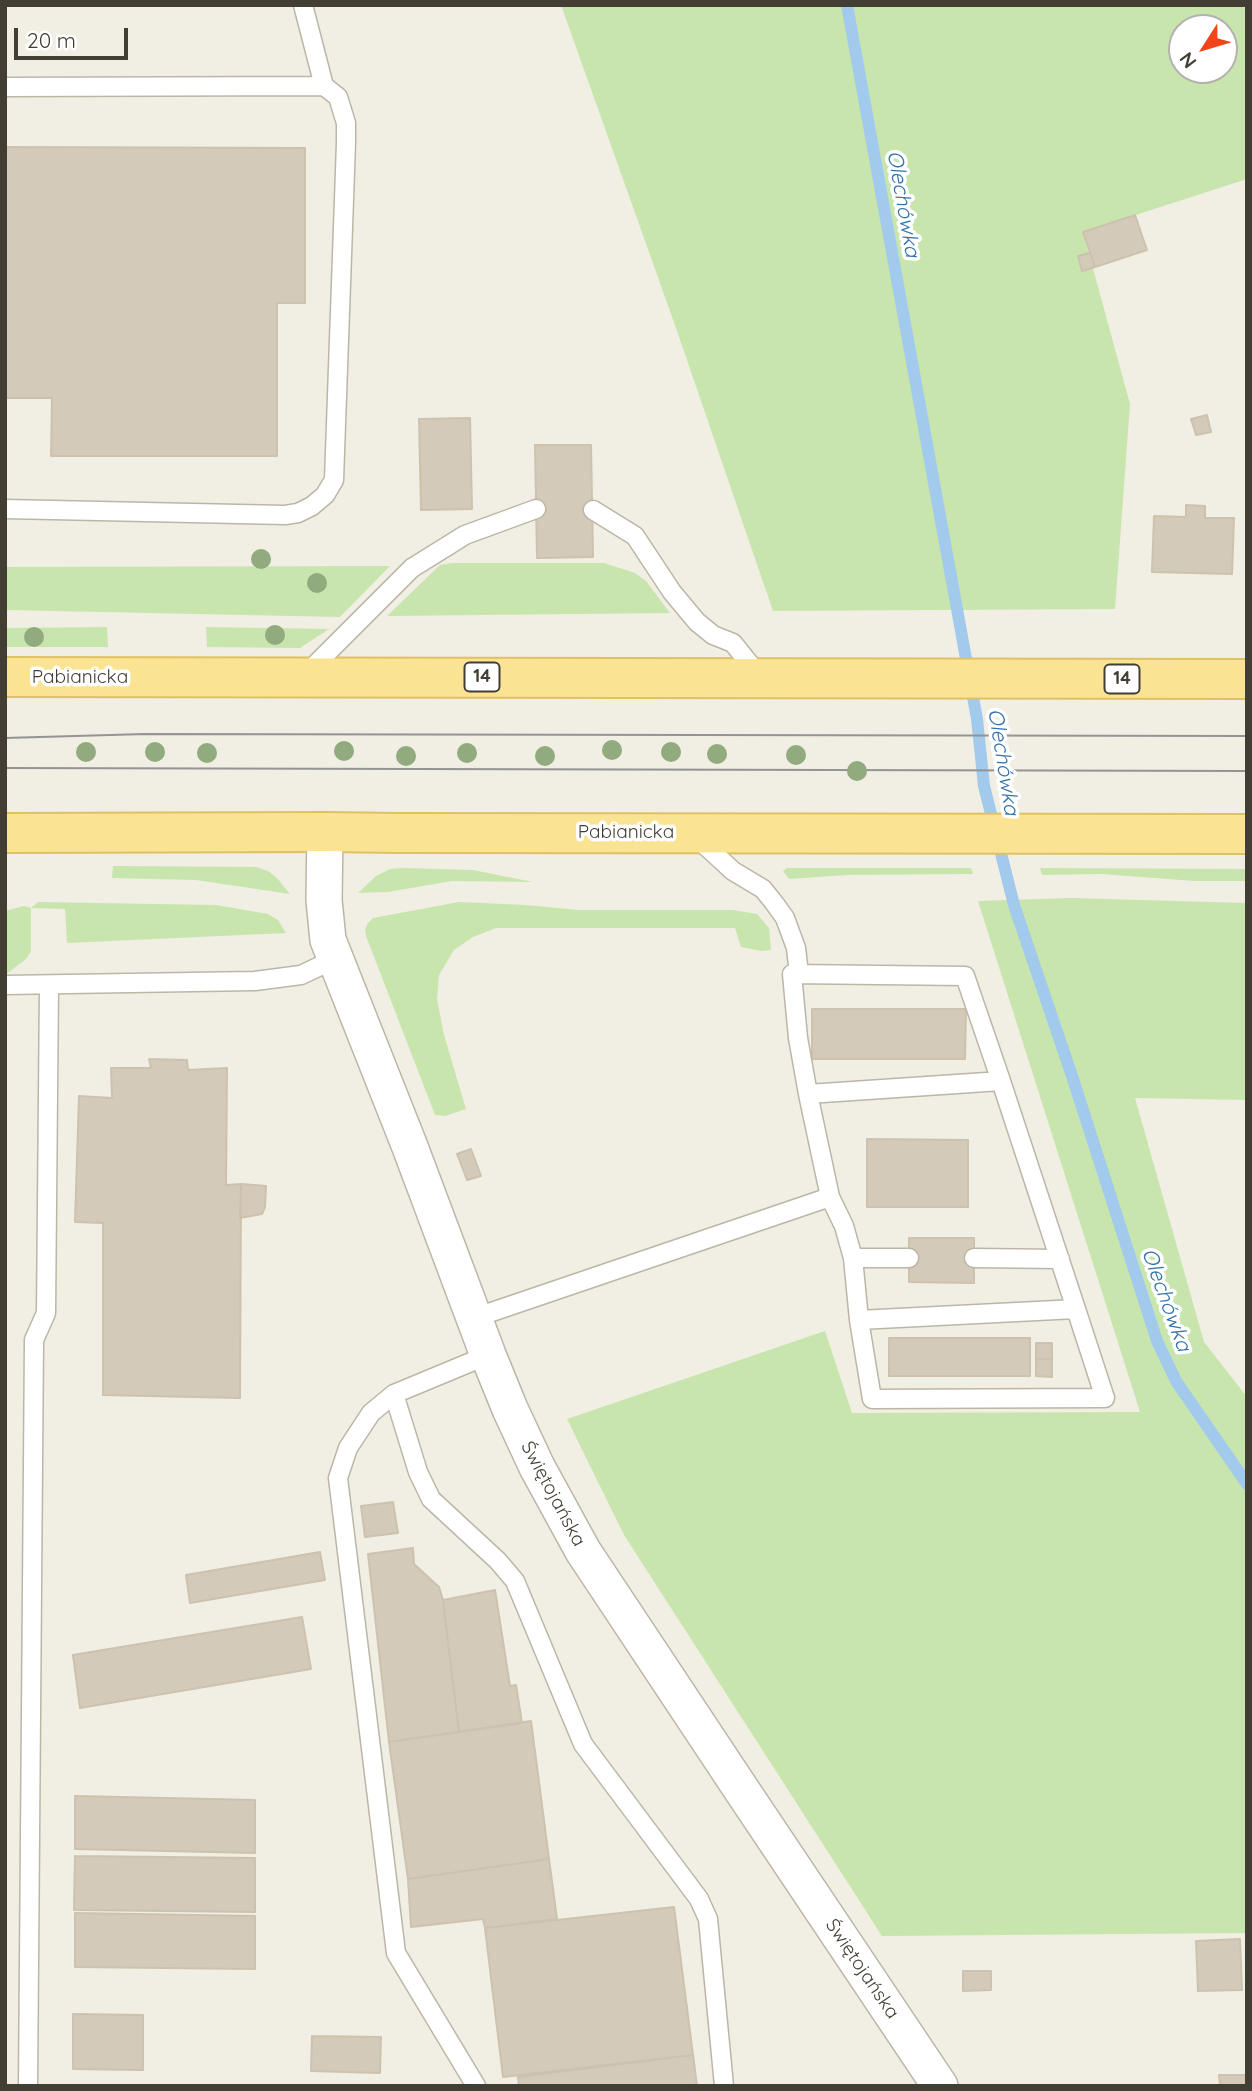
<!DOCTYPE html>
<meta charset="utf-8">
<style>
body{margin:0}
#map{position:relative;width:1252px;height:2091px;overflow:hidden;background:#f1eee4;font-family:Quicksand,sans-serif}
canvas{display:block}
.frame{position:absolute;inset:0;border:7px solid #433e34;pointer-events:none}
.north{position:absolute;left:1168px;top:14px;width:70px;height:70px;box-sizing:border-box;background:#fff;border:2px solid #b4b2ae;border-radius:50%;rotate:233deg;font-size:19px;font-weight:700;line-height:28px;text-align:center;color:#433e34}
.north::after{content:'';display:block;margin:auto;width:24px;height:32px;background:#f3451a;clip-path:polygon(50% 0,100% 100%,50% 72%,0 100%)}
.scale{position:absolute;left:14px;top:28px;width:114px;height:32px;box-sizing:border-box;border:4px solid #433e34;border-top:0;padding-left:9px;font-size:21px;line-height:24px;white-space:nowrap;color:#433e34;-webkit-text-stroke:5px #fff;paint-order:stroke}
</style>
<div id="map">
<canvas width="1252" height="2091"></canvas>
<div class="frame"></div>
<div class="north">N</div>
<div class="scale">20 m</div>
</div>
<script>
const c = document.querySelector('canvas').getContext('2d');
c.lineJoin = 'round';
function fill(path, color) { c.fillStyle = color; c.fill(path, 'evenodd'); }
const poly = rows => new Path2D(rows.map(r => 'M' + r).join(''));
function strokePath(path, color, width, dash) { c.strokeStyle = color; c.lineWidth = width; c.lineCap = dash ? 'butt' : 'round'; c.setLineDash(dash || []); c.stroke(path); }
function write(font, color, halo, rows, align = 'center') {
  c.font = font + ' Quicksand,sans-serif'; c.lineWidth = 7; c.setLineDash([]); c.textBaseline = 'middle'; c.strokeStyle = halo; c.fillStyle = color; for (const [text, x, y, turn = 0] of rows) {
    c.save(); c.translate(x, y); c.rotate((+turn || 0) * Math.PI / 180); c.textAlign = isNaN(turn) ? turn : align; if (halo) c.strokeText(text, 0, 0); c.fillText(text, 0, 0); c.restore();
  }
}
const green = poly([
 [561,5,1243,5,1247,13,1247,179,1083,232,1130,404,1115,609,773,611,676,328],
 [1182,28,1224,28,1224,70,1182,70],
 [452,563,604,563,635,573,646,581,670,613,387,616,440,565],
 [390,566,340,617,5,610,5,567],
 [107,627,108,647,5,647,5,628],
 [206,627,329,629,300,648,207,647],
 [113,866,256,867,268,871,277,878,290,894,196,880,112,878],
 [403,868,473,870,533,882,452,881,388,892,358,893,376,876,390,869],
 [787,868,971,868,973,874,847,875,789,879,783,871],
 [1040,868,1247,869,1247,881,1194,881,1101,874,1042,875],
 [1072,898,1247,903,1247,1100,1135,1098,1204,1342,1247,1397,1247,1933,882,1936,624,1535,567,1419,825,1331,852,1413,1140,1412,978,901],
 [38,902,216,905,268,914,278,920,286,933,67,943,65,909,31,908,31,951,26,959,5,975,5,911,24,906,31,908],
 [459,902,526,905,579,910,733,910,757,914,769,928,771,950,761,951,741,947,735,928,496,928,473,937,454,950,439,975,437,999,444,1035,466,1109,445,1116,435,1115,366,936,365,930,368,923,373,918]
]);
const stream = poly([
 [847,5,977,719,984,786,1014,905,1073,1079,1157,1341,1176,1381,1247,1484]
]);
const building = poly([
 [5,147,305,148,305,303,277,303,277,456,51,456,52,398,5,398,5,147],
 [1135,215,1147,250,1095,267,1083,232,1135,215],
 [1090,253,1095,267,1082,271,1078,256,1090,253],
 [1207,415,1211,432,1196,435,1191,419,1207,415],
 [470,418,472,509,421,510,419,419,470,418],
 [535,445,591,445,593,557,537,558,535,445],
 [1186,505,1205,506,1205,518,1234,518,1232,574,1152,572,1154,516,1186,517,1186,505],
 [812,1009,966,1009,965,1059,812,1059,812,1009],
 [149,1059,187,1060,188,1070,227,1068,226,1185,241,1184,240,1398,103,1395,103,1223,75,1222,79,1096,112,1098,111,1068,151,1068,149,1059],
 [867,1139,968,1140,968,1207,867,1207,867,1139],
 [471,1149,481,1176,467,1180,457,1154,471,1149],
 [241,1184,266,1186,265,1207,262,1214,240,1218,241,1184],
 [909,1238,974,1238,974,1283,909,1282,909,1238],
 [889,1338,1030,1338,1030,1376,889,1376,889,1338],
 [1036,1343,1052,1343,1052,1359,1036,1359,1036,1343],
 [1036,1359,1052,1359,1052,1377,1036,1376,1036,1359],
 [393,1502,398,1533,365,1537,361,1506,393,1502],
 [413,1548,414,1564,439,1587,443,1600,459,1732,389,1742,368,1554,413,1548],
 [320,1552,325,1580,190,1603,186,1575,320,1552],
 [495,1590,510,1686,516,1685,522,1723,459,1732,443,1600,495,1590],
 [302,1617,311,1669,80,1708,73,1655,302,1617],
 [531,1721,549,1859,408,1879,389,1742,531,1721],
 [75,1796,255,1800,255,1853,75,1849,75,1796],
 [75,1856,255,1858,255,1912,74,1910,75,1856],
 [549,1859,557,1919,485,1928,483,1919,411,1927,408,1879,549,1859],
 [674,1907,693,2055,503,2077,485,1928,674,1907],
 [75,1913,255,1916,255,1969,75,1967,75,1913],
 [1240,1939,1242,1990,1198,1991,1196,1941,1240,1939],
 [963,1971,991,1971,991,1990,963,1991,963,1971],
 [73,2014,143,2015,143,2070,73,2069,73,2014],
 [312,2036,381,2037,380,2073,311,2071,312,2036],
 [693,2055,697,2086,519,2086,518,2077,693,2055],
 [1219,2075,1247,2075,1247,2086,1220,2086,1219,2075]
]);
const lane = poly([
 [303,5,324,86],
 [5,87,324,86,338,97,346,123,346,143,334,480,325,495,312,506,298,513,285,515,5,509],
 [593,510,635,536,672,592,697,622,713,635,733,643,761,678],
 [307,673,412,568,465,535,536,509],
 [696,837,733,871,763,889,775,904,785,918,796,948,799,974],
 [5,985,255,981,301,975,335,959],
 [808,1094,798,1038,792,974,965,976,1001,1081],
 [853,1258,909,1258],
 [974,1258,1060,1259],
 [474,1318,830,1197],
 [859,1320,853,1258,844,1226,830,1197,808,1094,1001,1081,1076,1309,859,1320,872,1399,1105,1398,1076,1309],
 [394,1394,418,1472,431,1499,498,1561,515,1581,583,1744,699,1899,708,1919,724,2086],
 [28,2086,34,1340,46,1313,49,985],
 [476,2086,396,1953,338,1478,348,1448,371,1413,394,1394,488,1355]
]);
const street = poly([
 [325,832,324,900,328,940,410,1147,488,1355,510,1409,537,1467,583,1551,741,1789,940,2086]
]);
const primary = poly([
 [5,677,1247,679],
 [5,833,325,832,399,833,1247,834]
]);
const tram = poly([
 [5,738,145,734,1247,736],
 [5,768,1247,771]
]);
const trees = [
 [261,559],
 [317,583],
 [275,635],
 [34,637],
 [612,750],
 [344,751],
 [86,752],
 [155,752],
 [671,752],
 [207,753],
 [467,753],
 [717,754],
 [796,755],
 [406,756],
 [545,756],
 [857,771]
];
const shields = [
 [482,677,35],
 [1122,679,35]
];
const shieldNames = [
 ["14",482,677],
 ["14",1122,679]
];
const streetNames = [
 ["Pabianicka",80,677],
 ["Pabianicka",626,832],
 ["Świętojańska",553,1494,62],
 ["Świętojańska",862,1969,56]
];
const waterNames = [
 ["Olechówka",903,204,80],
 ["Olechówka",1003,762,81],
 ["Olechówka",1166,1300,70]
];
fill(green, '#c9e5ae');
strokePath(stream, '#a1caed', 12);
fill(building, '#d3caba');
strokePath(building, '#cdc2ae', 2);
strokePath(lane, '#bcb6a7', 21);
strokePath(street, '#bcb6a7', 38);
strokePath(primary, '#dfc165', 42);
strokePath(lane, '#fff', 18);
strokePath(street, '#fff', 35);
strokePath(primary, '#fbe394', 38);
strokePath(tram, '#949494', 2);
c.fillStyle = '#91aa7e';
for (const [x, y] of trees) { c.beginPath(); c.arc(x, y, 10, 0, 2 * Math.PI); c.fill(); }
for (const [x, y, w] of shields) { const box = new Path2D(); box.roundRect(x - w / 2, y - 14.5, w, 29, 5); c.fillStyle = '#fff'; c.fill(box); strokePath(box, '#433e34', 2); }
write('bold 18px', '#433e34', null, shieldNames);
write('19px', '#433e34', '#fff', streetNames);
write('italic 21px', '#3272ab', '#fff', waterNames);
</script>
